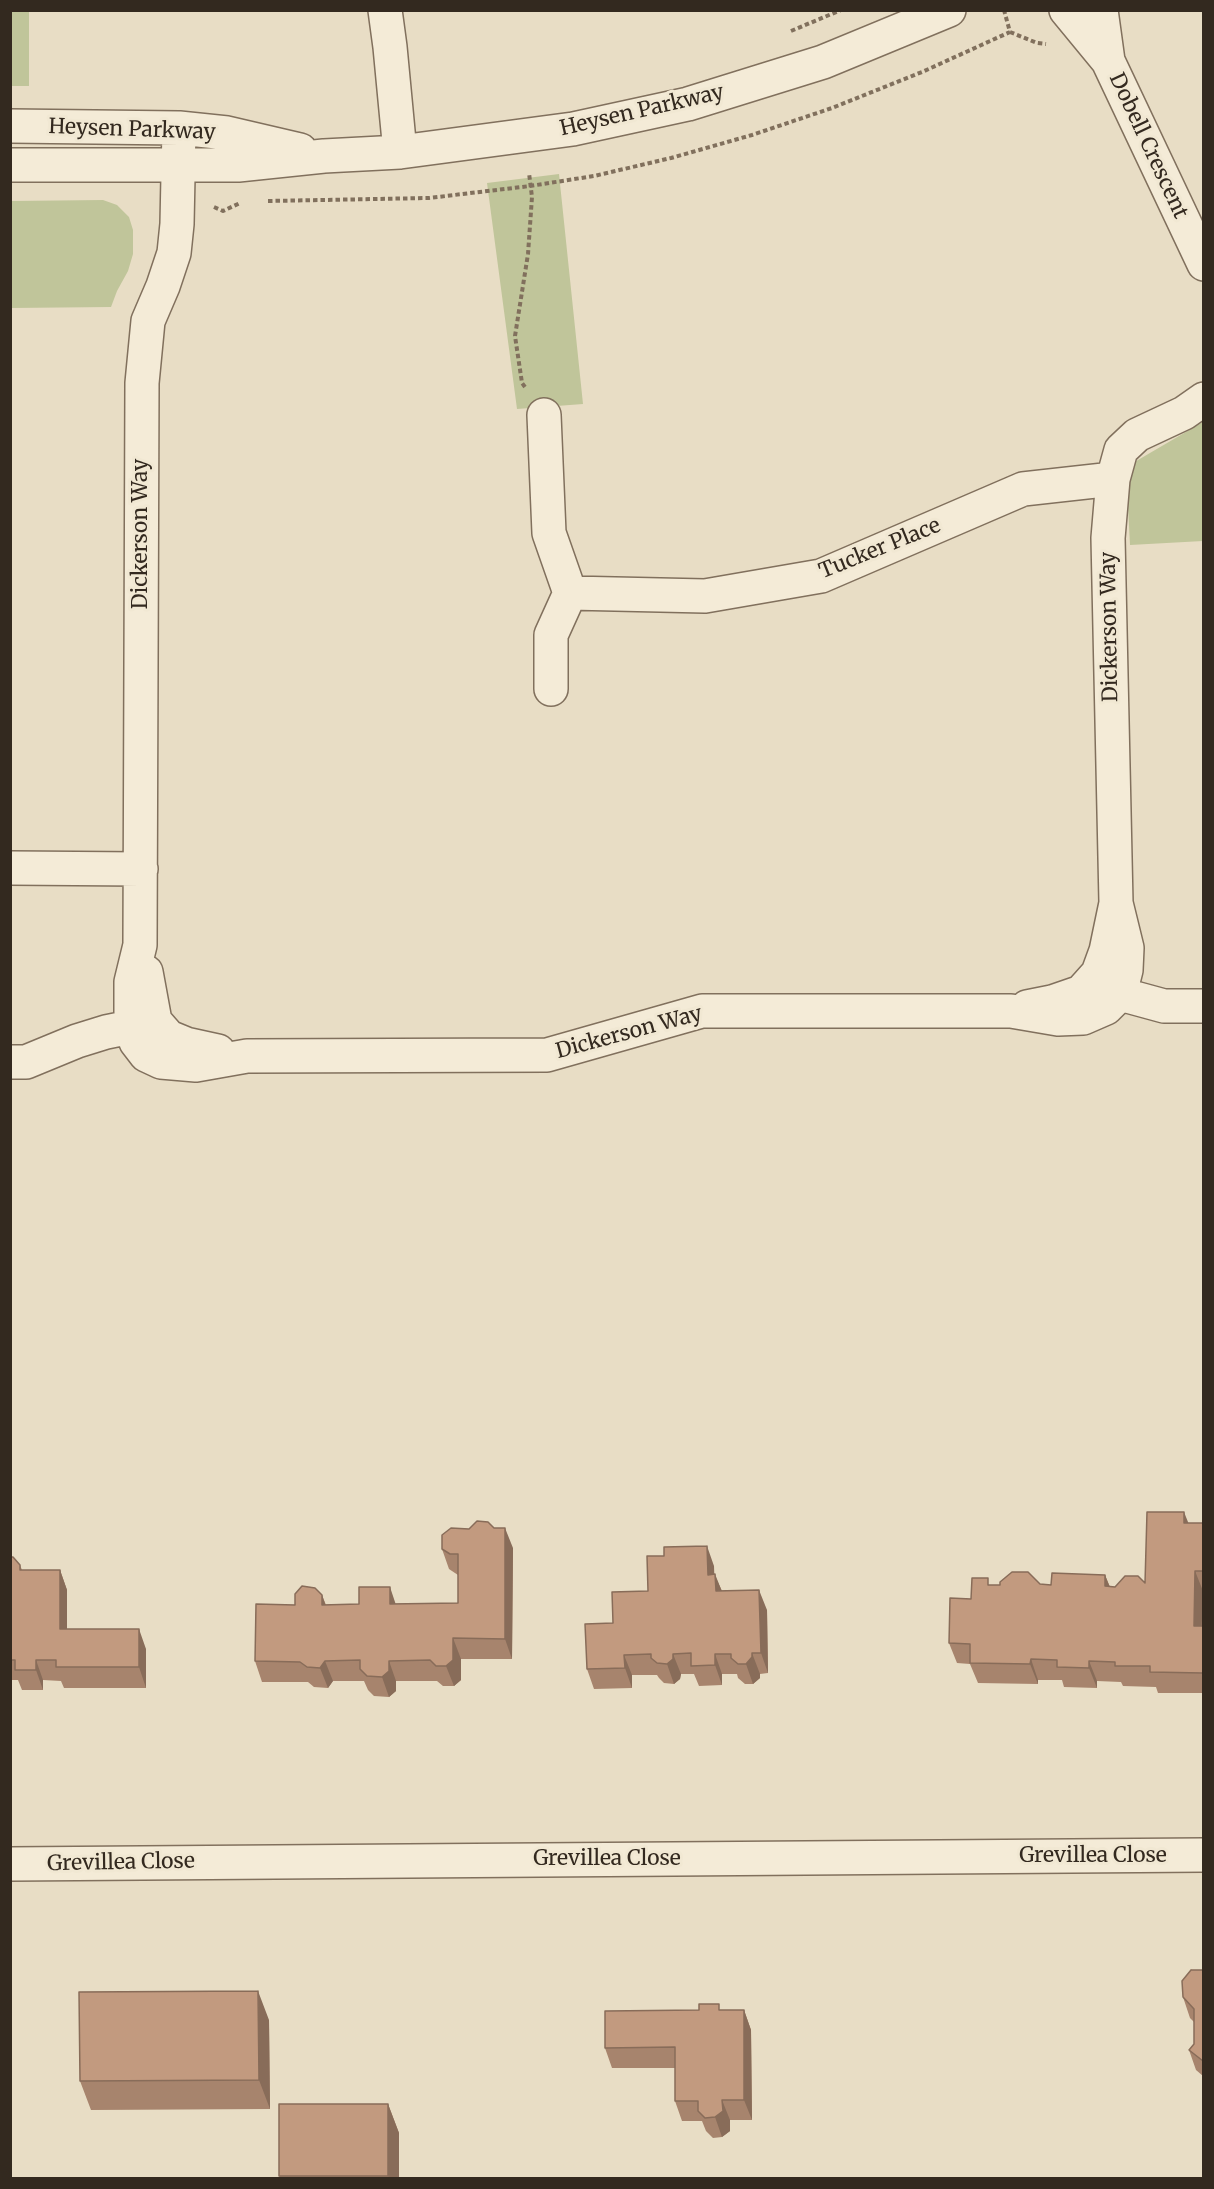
<!DOCTYPE html>
<style>
body{margin:0}
#map{position:relative;width:1214px;height:2189px;overflow:hidden;background:#e8ddc5;font-family:Merriweather,serif}
canvas{display:block}
.frame{position:absolute;inset:0;border:12px solid #33291f;pointer-events:none}
</style>
<div id="map">
<canvas width="1214" height="2189"></canvas>
<div class="frame"></div>
</div>
<script>
const c = document.querySelector('canvas').getContext('2d');
c.lineJoin = 'round';
function fill(path, color) { c.fillStyle = color; c.fill(path, 'evenodd'); }
const poly = rows => new Path2D(rows.map(r => 'M' + r).join(''));
function strokePath(path, color, width, dash) { c.strokeStyle = color; c.lineWidth = width; c.lineCap = dash ? 'butt' : 'round'; c.setLineDash(dash || []); c.stroke(path); }
function write(font, color, halo, rows, align = 'center') {
  c.font = font + ' Merriweather,serif'; c.lineWidth = 6; c.setLineDash([]); c.textBaseline = 'middle'; c.strokeStyle = halo; c.fillStyle = color; for (const [text, x, y, turn = 0] of rows) {
    c.save(); c.translate(x, y); c.rotate((+turn || 0) * Math.PI / 180); c.textAlign = isNaN(turn) ? turn : align; if (halo) c.strokeText(text, 0, 0); c.fillText(text, 0, 0); c.restore();
  }
}
const green = poly([
 [10,11,29,11,29,86,11,86],
 [559,174,583,404,517,409,487,183],
 [103,200,117,205,129,217,133,230,133,254,128,271,117,291,111,307,11,308,11,201],
 [1203,422,1203,541,1130,545,1126,467]
]);
const path = poly([
 [791,31,841,10],
 [1010,32,1037,43,1046,44],
 [268,201,429,198,530,186,594,176,671,158,752,135,832,108,922,72,1010,32,1004,10],
 [214,207,223,211,240,203],
 [525,387,522,383,515,336,528,254,532,197,529,173]
]);
const minor = poly([
 [385,10,390,47,400,152],
 [1066,10,1108,61,1204,264],
 [1101,10,1108,61],
 [10,126,179,128,227,133,300,150],
 [179,128,177,224,174,253,163,286,148,321,142,383,140,945,131,982,131,1028,136,1042,146,1055,161,1062,196,1065,247,1056,547,1055,702,1011,1011,1011,1058,1019,1083,1018,1106,1008,1120,994,1126,970,1127,948,1116,903],
 [10,165,238,165,324,156,400,152,573,129,688,104,823,62,949,10],
 [544,415,549,533,570,593,551,635,551,689],
 [570,593,705,596,821,576,1023,489,1113,479],
 [10,868,141,869],
 [146,972,155,1021,169,1037,186,1044,218,1051],
 [1103,979,1120,994,1164,1006,1204,1006],
 [1027,1007,1052,1002,1081,992,1098,973,1106,951,1116,903,1108,538,1113,479,1121,450,1137,435,1184,413,1204,399],
 [10,1062,26,1062,77,1041,106,1032,150,1023],
 [10,1864,1204,1855]
]);
const wall = poly([
 [1188,1523,1203,1523,1203,1591,1202,1626,1203,1626,1203,1693,1158,1693,1156,1687,1123,1686,1121,1682,1097,1681,1097,1688,1064,1687,1062,1680,1038,1680,1038,1684,978,1683,970,1664,957,1663,949,1643,971,1599,990,1585,1051,1585,1105,1575,1110,1587,1115,1587,1145,1583],
 [513,1548,512,1659,461,1659,461,1680,454,1686,443,1686,437,1681,396,1681,396,1691,389,1697,374,1696,368,1690,364,1681,333,1681,328,1688,314,1687,308,1682,262,1682,255,1661,295,1605,322,1595,326,1605,458,1603,458,1575,449,1569,442,1549],
 [10,1557,20,1565,22,1570,60,1570,67,1590,67,1629,146,1649,146,1688,64,1688,61,1681,43,1680,43,1690,22,1690,18,1680,10,1680],
 [714,1566,714,1574,722,1591,767,1610,768,1673,760,1674,760,1678,753,1684,745,1684,738,1678,737,1674,722,1674,722,1685,699,1686,694,1674,681,1674,680,1679,674,1684,664,1683,659,1678,657,1675,632,1675,632,1688,594,1689,587,1669,613,1623,648,1591],
 [1203,1970,1203,2076,1196,2070,1189,2050,1194,2044,1194,2022,1190,2018,1183,1997],
 [722,2010,744,2010,751,2030,752,2120,730,2120,730,2131,722,2137,713,2138,706,2131,702,2121,682,2121,675,2101,675,2068,612,2068,605,2048],
 [269,2020,270,2109,91,2110,80,2081],
 [388,2104,399,2133,399,2178,280,2178,279,2176]
]);
const shadedWall = poly([
 [1184,1512,1192,1532,1184,1523],
 [505,1528,513,1548,512,1659,505,1639],
 [707,1546,714,1566,715,1595,708,1575],
 [60,1570,67,1590,67,1649,60,1629],
 [1195,1571,1203,1591,1201,1646,1194,1626],
 [715,1574,723,1594,716,1591],
 [1105,1575,1113,1595,1105,1586],
 [390,1587,397,1608,390,1604],
 [759,1590,767,1610,768,1673,761,1653],
 [322,1595,329,1615,322,1605],
 [139,1629,146,1649,146,1688,139,1667],
 [453,1638,461,1659,461,1680,454,1686,446,1666],
 [752,1653,760,1674,760,1678,753,1684,746,1664],
 [673,1654,681,1674,680,1679,674,1684,667,1664],
 [715,1654,722,1674,722,1685,715,1665],
 [624,1655,632,1675,632,1688,625,1668],
 [1031,1659,1038,1680,1038,1684,1030,1664],
 [36,1660,43,1680,43,1690,36,1670],
 [325,1661,333,1681,328,1688,320,1668],
 [389,1661,396,1681,396,1691,389,1697,382,1677],
 [1089,1661,1097,1681,1097,1688,1089,1668],
 [258,1991,269,2020,270,2109,259,2080],
 [744,2010,751,2030,752,2120,744,2100],
 [722,2100,730,2120,730,2131,722,2137,715,2117],
 [388,2104,399,2133,399,2178,389,2178,388,2176]
]);
const building = poly([
 [1147,1512,1184,1512,1184,1523,1203,1523,1203,1571,1195,1571,1194,1626,1203,1626,1203,1673,1150,1672,1150,1666,1115,1666,1115,1662,1089,1661,1089,1668,1057,1667,1057,1660,1031,1659,1030,1664,970,1663,970,1644,949,1643,950,1598,971,1599,972,1578,988,1578,988,1585,1000,1585,1000,1582,1012,1572,1028,1572,1040,1584,1051,1585,1052,1573,1105,1575,1105,1586,1115,1587,1125,1576,1138,1576,1145,1583,1147,1512],
 [477,1521,488,1522,494,1528,505,1528,505,1639,453,1638,453,1660,446,1666,436,1666,430,1660,389,1661,389,1671,382,1677,367,1676,360,1669,360,1660,325,1661,320,1668,307,1667,300,1662,255,1661,256,1604,295,1605,295,1594,302,1586,315,1588,322,1595,322,1605,359,1604,359,1587,390,1587,390,1604,458,1603,458,1554,450,1554,442,1549,442,1535,451,1528,469,1529,477,1521],
 [707,1546,708,1575,715,1574,716,1591,759,1590,761,1653,752,1653,752,1657,746,1664,738,1664,731,1658,731,1654,715,1654,715,1665,691,1666,691,1653,673,1654,673,1659,667,1664,657,1663,651,1658,651,1654,624,1655,625,1668,587,1669,585,1624,613,1623,612,1592,648,1591,647,1556,664,1556,664,1547,707,1546],
 [10,1557,13,1557,20,1565,20,1570,60,1570,60,1629,139,1629,139,1667,56,1667,56,1660,36,1660,36,1670,15,1670,15,1660,10,1660,10,1557],
 [1191,1970,1203,1970,1203,2061,1189,2050,1194,2044,1194,2009,1183,1997,1182,1981,1191,1970],
 [258,1991,259,2080,80,2081,79,1992,258,1991],
 [699,2004,719,2004,719,2010,744,2010,744,2100,722,2100,723,2111,715,2117,705,2118,698,2111,698,2101,675,2101,675,2047,605,2048,605,2011,699,2010,699,2004],
 [279,2104,388,2104,388,2176,279,2176,279,2104]
]);
const streetNames = [
 ["Heysen Parkway",642,111,-13],
 ["Heysen Parkway",132,130,2],
 ["Dobell Crescent",1148,146,65],
 ["Dickerson Way",141,534,-90],
 ["Tucker Place",880,549,-22],
 ["Dickerson Way",1110,627,-91],
 ["Dickerson Way",629,1033,-15],
 ["Grevillea Close",1093,1856],
 ["Grevillea Close",607,1859],
 ["Grevillea Close",121,1863,-1]
];
fill(green, '#c0c59a');
strokePath(minor, '#81705d', 36);
strokePath(path, '#81705d', 4, [4.5, 3]);
strokePath(minor, '#f4ebd7', 33);
fill(wall, '#a7846d');
fill(shadedWall, '#886c59');
fill(building, '#c29a7f');
strokePath(building, '#886c59', 1.5);
write('21px', '#33291f', '#f1e8d3', streetNames);
</script>
